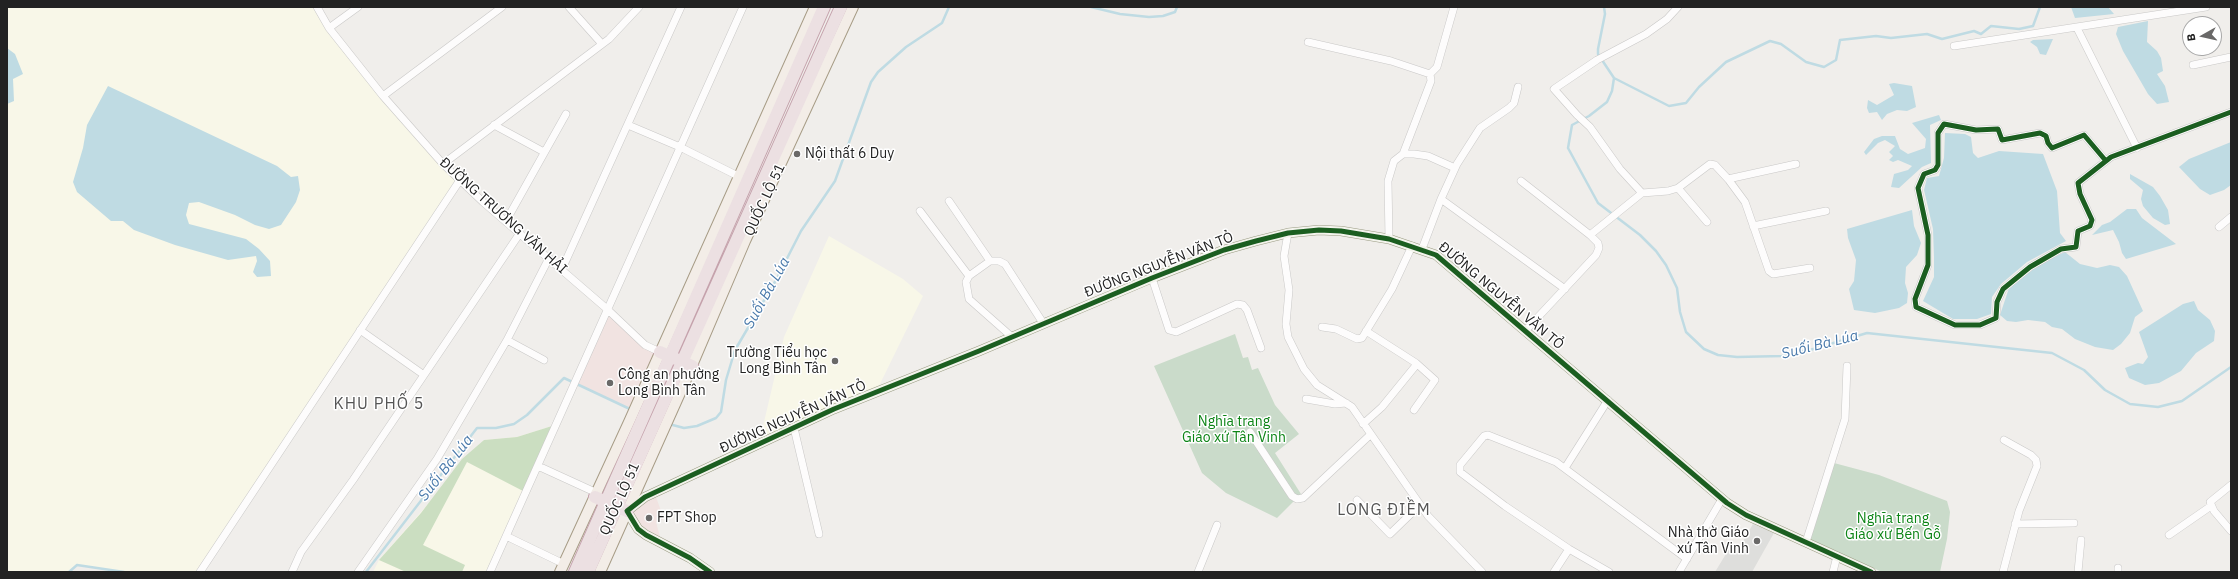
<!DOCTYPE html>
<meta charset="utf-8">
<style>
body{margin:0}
#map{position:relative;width:2238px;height:579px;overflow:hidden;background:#f0eeeb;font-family:"IBM Plex Sans",sans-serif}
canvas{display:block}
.frame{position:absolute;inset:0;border:8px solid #222;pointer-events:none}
.north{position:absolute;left:2182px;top:16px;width:40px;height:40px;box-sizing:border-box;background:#fff;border:1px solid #a7a7a7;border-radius:50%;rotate:262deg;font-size:11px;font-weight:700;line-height:16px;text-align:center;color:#222}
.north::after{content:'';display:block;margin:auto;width:14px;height:18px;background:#6a6968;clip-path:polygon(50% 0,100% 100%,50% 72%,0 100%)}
</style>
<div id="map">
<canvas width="2238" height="579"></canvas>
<div class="frame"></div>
<div class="north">B</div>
</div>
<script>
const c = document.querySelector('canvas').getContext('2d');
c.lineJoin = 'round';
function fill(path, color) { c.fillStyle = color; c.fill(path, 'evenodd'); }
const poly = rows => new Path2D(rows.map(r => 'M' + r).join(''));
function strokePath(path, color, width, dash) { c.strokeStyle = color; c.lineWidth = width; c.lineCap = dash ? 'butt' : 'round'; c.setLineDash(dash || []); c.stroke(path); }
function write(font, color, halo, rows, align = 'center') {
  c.font = font + ' "IBM Plex Sans",sans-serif'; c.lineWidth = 3; c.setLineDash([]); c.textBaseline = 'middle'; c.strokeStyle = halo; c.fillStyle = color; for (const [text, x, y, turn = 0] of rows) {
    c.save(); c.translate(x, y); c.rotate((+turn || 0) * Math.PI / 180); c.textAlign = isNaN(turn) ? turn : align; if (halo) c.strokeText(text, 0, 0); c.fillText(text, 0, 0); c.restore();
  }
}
const commercial = poly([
 [608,314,655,353,630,409,578,384],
 [656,497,664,519,656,522,660,537,641,526,632,512,647,501]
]);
const education = poly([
 [7,7,314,7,456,180,197,572,124,572,78,565,69,572,7,572],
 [829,236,903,279,923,296,879,386,831,405,760,439,784,337],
 [552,426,486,572,373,572,379,560,484,440,517,437]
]);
const religious = poly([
 [1753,524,1774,533,1752,572,1715,572,1729,549,1736,553]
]);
const forest = poly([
 [552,426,523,491,467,462,423,545,465,565,462,572,406,572,379,560,421,513,462,459,484,440,517,437]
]);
const cemetery = poly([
 [1235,334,1243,358,1248,357,1252,370,1258,368,1275,405,1299,434,1275,453,1301,494,1277,518,1226,493,1202,473,1154,366],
 [1834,463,1879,475,1947,501,1950,512,1947,539,1940,572,1882,572,1810,539]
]);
const water = poly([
 [2071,7,2108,7,2114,14,2075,18],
 [2148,21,2147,42,2157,51,2161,58,2163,71,2157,74,2165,86,2169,102,2157,104,2148,94,2123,51,2116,34,2118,27],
 [2053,39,2046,55,2040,54,2037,47,2030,42,2033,40],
 [7,48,15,54,23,74,13,79,14,101,7,104],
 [1894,83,1912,86,1916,107,1907,111,1897,110,1887,114,1882,120,1877,112,1869,113,1867,108,1868,100,1877,105,1894,95,1889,84],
 [108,86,277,166,291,177,298,176,300,190,296,202,281,225,269,229,255,225,235,215,199,202,189,203,186,215,189,224,246,239,259,249,270,261,271,276,257,277,253,272,257,261,256,256,228,260,175,245,134,230,123,221,111,221,77,192,73,182,83,148,87,125],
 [1939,115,1941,120,1930,125,1931,163,1922,167,1899,188,1891,187,1894,174,1908,170,1912,166,1898,160,1893,162,1889,160,1893,156,1889,152,1895,146,1885,140,1878,143,1866,155,1864,152,1874,139,1882,136,1895,136,1900,149,1908,154,1925,148,1926,139,1912,123],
 [1945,133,1965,134,1971,137,1973,153,1978,158,1999,151,2043,154,2057,191,2060,233,2066,241,2027,262,2001,284,1992,297,1991,314,1977,319,1953,319,1923,301,1934,277,1934,257,1933,229,1924,190,1927,178,1939,176,1944,158],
 [2231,142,2231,185,2224,190,2210,195,2200,189,2179,167,2189,159],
 [2130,174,2153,187,2160,196,2168,210,2170,224,2165,225,2153,218,2143,206,2141,199,2143,190,2130,179],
 [2127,209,2136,209,2142,218,2176,244,2126,259,2122,253,2119,242,2113,230,2092,235,2102,225,2110,222],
 [1912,210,1914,226,1921,243,1917,255,1906,267,1905,283,1908,293,1907,303,1899,308,1875,313,1854,310,1849,289,1854,281,1856,260,1848,238,1847,229],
 [2065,252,2080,264,2097,268,2110,265,2119,267,2127,276,2143,311,2135,317,2130,333,2121,344,2113,350,2095,347,2075,339,2062,329,2052,327,2045,322,2028,320,2016,322,2007,321,2000,315,2010,285,2047,260],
 [2194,301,2198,310,2210,320,2215,331,2214,341,2196,353,2181,371,2159,383,2145,385,2129,378,2125,368,2138,363,2143,364,2148,357,2139,332,2183,304]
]);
const stream = poly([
 [1091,7,1120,14,1149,17,1163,16,1175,12,1177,7],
 [1604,7,1605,14,1598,49,1598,54,1614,78,1612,91,1607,102,1589,116,1572,125,1568,148,1598,203,1640,235,1656,251,1666,265,1677,288,1680,312,1686,332,1704,349,1718,355,1737,357,1782,356,1810,350,1867,333,2052,353,2084,370,2105,390,2130,404,2158,407,2182,401,2231,367],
 [1614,78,1669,106,1686,103,1699,87,1726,62,1770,41,1781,44,1806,62,1824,67,1836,60,1840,40,1876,36,1891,38,1927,34,1942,39,1974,31,1981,34,1991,26,2019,29,2033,26,2040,7],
 [669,424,684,428,697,426,716,418,721,412,726,380,735,350,776,280,801,231,835,181,871,82,878,72,906,47,942,23,949,7],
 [69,572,77,565,124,572],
 [366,572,477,428,496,428,514,424,527,415,564,378,632,410]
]);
const street = poly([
 [317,7,329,28,383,96,443,164,483,202,607,309,645,345,660,352],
 [569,7,602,44],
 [329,28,358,7],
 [2077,28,2137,148],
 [1308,42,1391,61,1430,74,1431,81,1403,154],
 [1954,46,2206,7],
 [2193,65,2231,57],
 [1430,74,1437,67,1454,7],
 [383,96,502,7],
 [494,125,544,152],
 [628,125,680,147,742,178],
 [2106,161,2084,135,2052,148,2048,143,2046,136,2040,133,2002,140,1998,129,1976,130,1944,124,1938,133,1938,165,1935,170,1924,174,1918,188,1928,235,1928,265,1915,299,1916,307,1955,325,1980,325,1996,318,1997,302,2003,289,2030,267,2061,249,2076,247,2078,231,2090,226,2092,220,2080,194,2078,183,2111,157,2231,112],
 [443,164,609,39,639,7],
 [1728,179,1796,164],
 [1521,181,1590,235,1598,243,1599,248,1596,255,1525,331],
 [1678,188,1707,222],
 [1642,193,1620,169,1590,127,1577,115,1554,89,1597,60,1646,34,1667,19,1678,7],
 [1441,199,1565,289],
 [949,201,990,261],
 [920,211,969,276],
 [506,221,566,114],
 [1753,226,1826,211],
 [2219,227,2231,217],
 [1288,233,1284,256,1289,290,1286,324,1288,337,1304,369,1317,385,1352,407,1428,516,1482,572],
 [1590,235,1642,193,1668,191,1678,188,1710,164,1715,165,1728,179,1745,202,1769,271,1773,274,1810,268],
 [1389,239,1388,181,1394,161,1403,154,1414,154,1428,156,1455,168],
 [1422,249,1441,199,1457,164,1480,128,1509,108,1514,103,1518,87],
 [562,269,681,7],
 [1152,278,1169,330,1176,332,1237,304,1243,305,1247,310,1261,348],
 [1322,327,1336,329,1357,339,1362,338,1392,289,1412,246],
 [360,330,424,375],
 [1366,331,1416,363,1435,380,1414,410],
 [1012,337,969,299,966,282,969,276,990,261,999,261,1005,264,1043,323],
 [507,340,544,360],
 [1306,399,1335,404,1346,403],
 [1363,424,1382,407,1417,364],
 [794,428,819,534],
 [1250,432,1292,496,1297,499,1303,498,1370,435],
 [538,466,597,493],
 [1565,468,1608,400],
 [2231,485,2210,502,2214,511,2231,531],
 [1357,500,1390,534,1420,505],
 [2015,524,2074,523],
 [2169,535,2211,506],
 [506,536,564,564],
 [1806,542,1845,419,1847,366],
 [200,572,460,180],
 [292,572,301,552,353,480,520,233],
 [358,572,437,459,507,340,549,258],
 [490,572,743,7],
 [1198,572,1217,525],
 [1554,572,1569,549],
 [1609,572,1569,549,1505,506,1460,472,1460,465,1484,436,1488,435,1556,462,1687,559],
 [1679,572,1722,499],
 [1833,572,1837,556],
 [2003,572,2019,511,2037,466,2036,460,2031,455,2004,440],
 [2078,572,2081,540],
 [2118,572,2118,568]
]);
const secondary = poly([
 [710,572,690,558,646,535,638,529,627,511,645,497,834,409,979,351,1152,278,1224,250,1256,241,1288,233,1319,230,1341,231,1389,239,1436,255,1727,503,1746,515,1871,572]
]);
const primary = poly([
 [560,572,629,422,815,7],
 [600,572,684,384,745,241,853,7]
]);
const highway = poly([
 [660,352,692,366],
 [595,497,627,511],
 [575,572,824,7],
 [588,572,841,7]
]);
const cycleway = poly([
 [2106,161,2084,135,2052,148,2048,143,2046,136,2040,133,2002,140,1998,129,1976,130,1944,124,1938,133,1938,165,1935,170,1924,174,1918,188,1928,235,1928,265,1915,299,1916,307,1955,325,1980,325,1996,318,1997,302,2003,289,2030,267,2061,249,2076,247,2078,231,2090,226,2092,220,2080,194,2078,183,2111,157,2231,112],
 [710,572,690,558,646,535,638,529,627,511,645,497,834,409,979,351,1152,278,1224,250,1256,241,1288,233,1319,230,1341,231,1389,239,1436,255,1727,503,1746,515,1871,572]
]);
const markers = [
 [797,154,4,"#6a6968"],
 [835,361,4,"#6a6968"],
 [610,383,4,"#6a6968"],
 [649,518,4,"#6a6968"],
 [1757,541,4,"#6a6968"]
];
const poiNames = [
 ["Nội thất 6 Duy",805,154],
 ["Trường Tiểu học",827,353,"right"],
 ["Long Bình Tân",827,369,"right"],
 ["Công an phường",618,375],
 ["Long Bình Tân",618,391],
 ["FPT Shop",657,518],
 ["Nhà thờ Giáo",1749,533,"right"],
 ["xứ Tân Vinh",1749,549,"right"]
];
const streetNames = [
 ["QUỐC LỘ 51",765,200,-65],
 ["ĐƯỜNG TRƯƠNG VĂN HẢI",503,216,42],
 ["ĐƯỜNG NGUYỄN VĂN TỎ",1159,265,-21],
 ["ĐƯỜNG NGUYỄN VĂN TỎ",1501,296,40],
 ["ĐƯỜNG NGUYỄN VĂN TỎ",793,417,-24],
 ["QUỐC LỘ 51",620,499,-66]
];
const parkNames = [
 ["Nghĩa trang",1234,422],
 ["Giáo xứ Tân Vinh",1234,438],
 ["Nghĩa trang",1893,519],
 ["Giáo xứ Bến Gỗ",1893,535]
];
const waterNames = [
 ["Suối Bà Lúa",767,293,-61],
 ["Suối Bà Lúa",1820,345,-14],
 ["Suối Bà Lúa",446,468,-52]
];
const quarterNames = [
 ["KHU PHỐ 5",379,404],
 ["LONG ĐIỀM",1384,510]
];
fill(commercial, '#f1e3e1');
fill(education, '#f8f7e8');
fill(religious, '#dededc');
fill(forest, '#cbdec1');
fill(cemetery, '#cadbca');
fill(water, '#bfdbe3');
strokePath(stream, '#bfdbe3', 2.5);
strokePath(street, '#c9c8c7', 8);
strokePath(secondary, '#999a82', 10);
strokePath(primary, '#a79c86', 12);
strokePath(highway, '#c5a2ac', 14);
strokePath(street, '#fdfcfc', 7);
strokePath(secondary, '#f4f4ed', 9);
strokePath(primary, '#f3ede7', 10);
strokePath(highway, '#ece0e2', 12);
strokePath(cycleway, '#1b5e20', 5);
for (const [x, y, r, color] of markers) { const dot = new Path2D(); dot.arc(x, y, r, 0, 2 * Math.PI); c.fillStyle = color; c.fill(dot); strokePath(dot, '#fff', 1.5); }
write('14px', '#222', '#fff', poiNames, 'left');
write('14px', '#222', '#fff', streetNames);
write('14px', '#0c8416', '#fff', parkNames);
write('italic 15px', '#4a7aab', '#fff', waterNames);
c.letterSpacing = '1px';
write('16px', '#555', '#fff', quarterNames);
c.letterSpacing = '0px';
</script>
